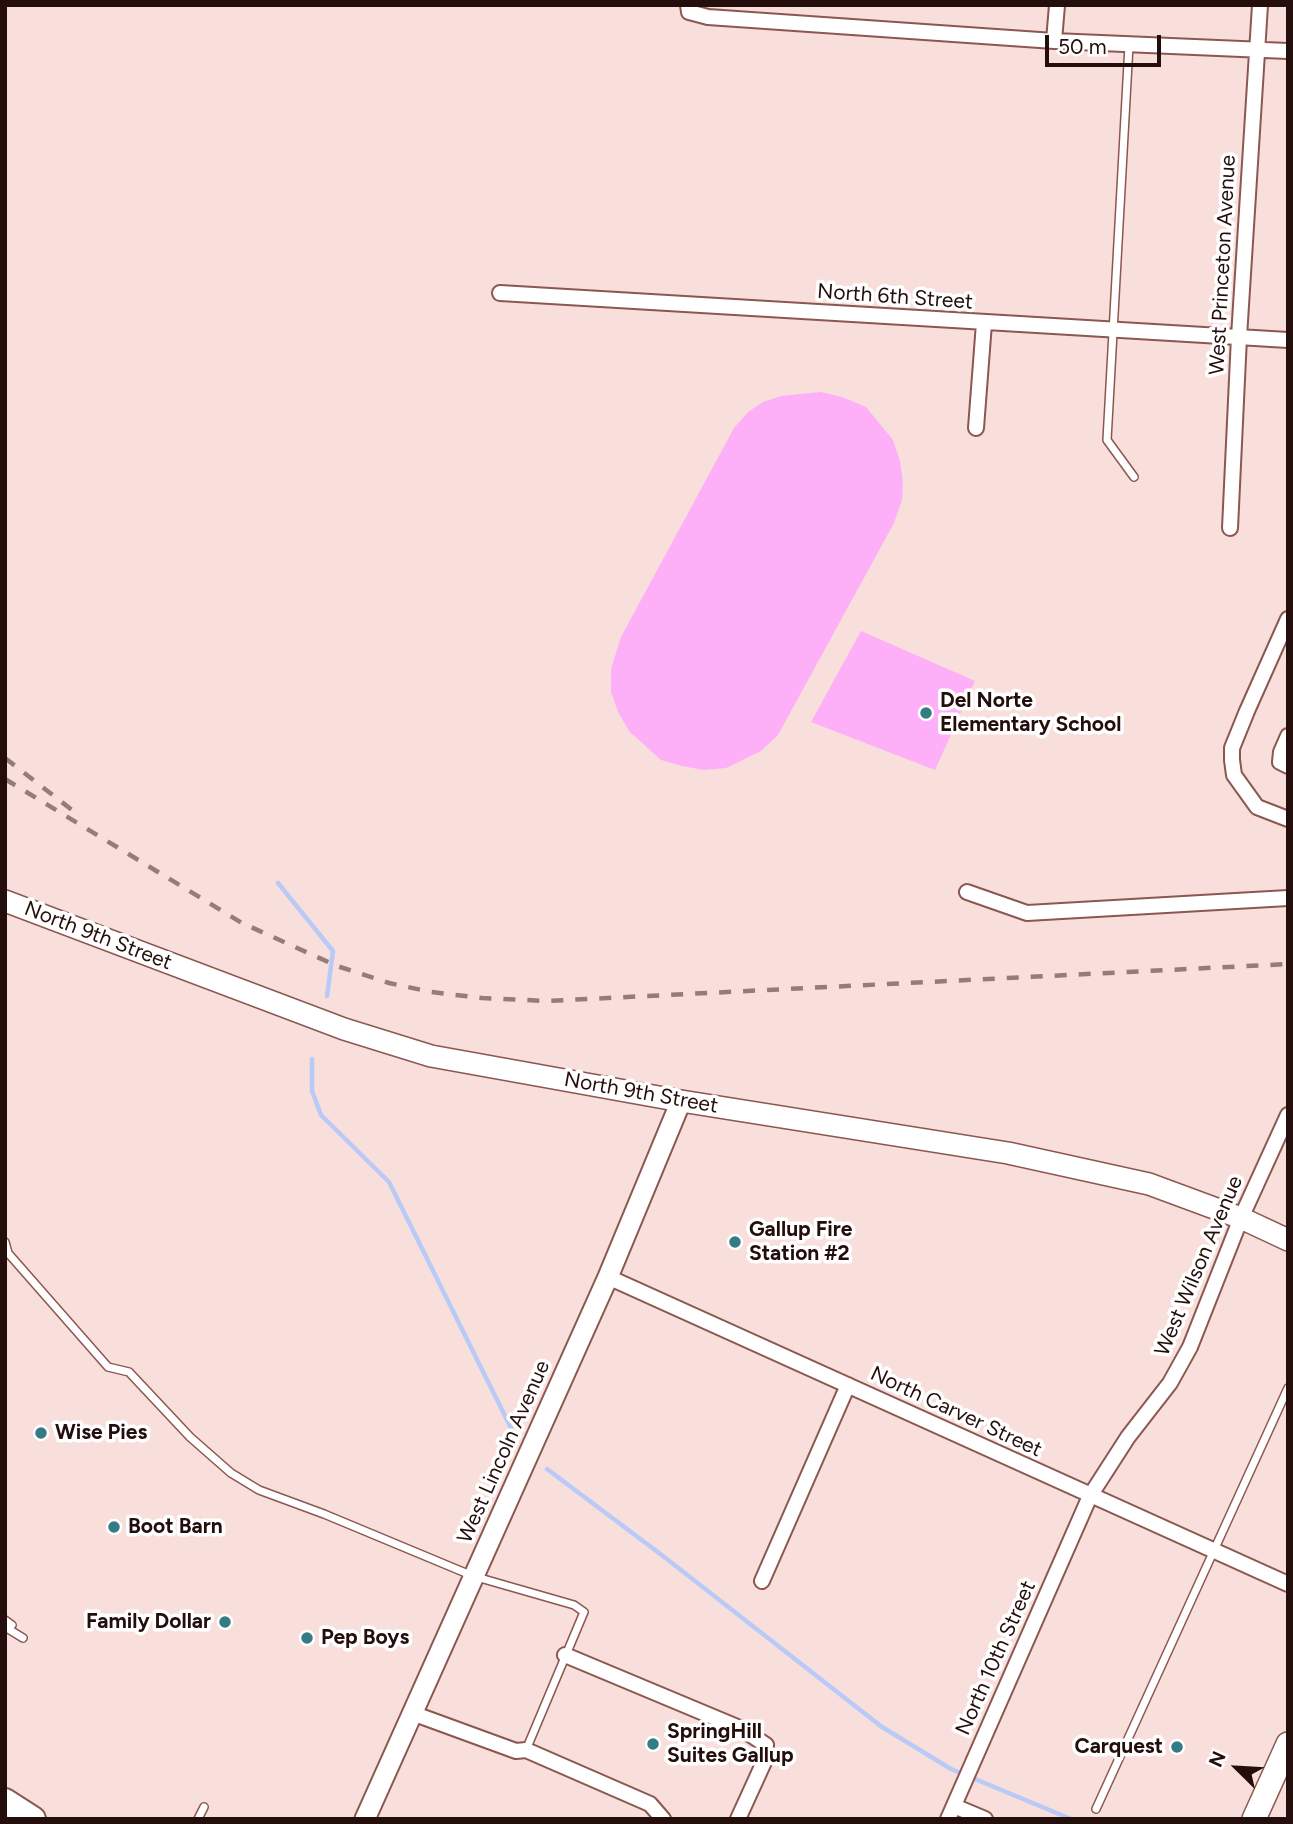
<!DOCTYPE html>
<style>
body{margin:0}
#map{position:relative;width:1293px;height:1824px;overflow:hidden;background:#f8dfdb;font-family:Figtree,sans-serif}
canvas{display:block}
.frame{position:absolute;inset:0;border:7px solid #230e0c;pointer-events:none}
.north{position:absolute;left:1202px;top:1733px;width:70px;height:70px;-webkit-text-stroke:5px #fff;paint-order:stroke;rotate:294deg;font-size:19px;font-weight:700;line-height:28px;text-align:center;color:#230e0c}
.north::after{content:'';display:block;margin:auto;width:24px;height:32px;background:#230e0c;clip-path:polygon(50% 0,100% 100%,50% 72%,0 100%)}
.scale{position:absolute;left:1045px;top:35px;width:116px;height:32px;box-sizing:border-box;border:4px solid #230e0c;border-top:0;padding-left:9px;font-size:21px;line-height:24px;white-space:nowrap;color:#230e0c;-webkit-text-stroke:5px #fff;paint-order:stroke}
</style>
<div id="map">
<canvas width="1293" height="1824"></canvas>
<div class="frame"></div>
<div class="north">N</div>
<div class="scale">50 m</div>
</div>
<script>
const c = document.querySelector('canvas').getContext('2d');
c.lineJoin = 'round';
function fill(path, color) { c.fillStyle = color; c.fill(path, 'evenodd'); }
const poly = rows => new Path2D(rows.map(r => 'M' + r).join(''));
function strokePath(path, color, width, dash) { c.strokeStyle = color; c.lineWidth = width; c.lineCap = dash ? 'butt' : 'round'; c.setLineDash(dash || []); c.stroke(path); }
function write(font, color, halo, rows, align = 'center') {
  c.font = font + ' Figtree,sans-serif'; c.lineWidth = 7; c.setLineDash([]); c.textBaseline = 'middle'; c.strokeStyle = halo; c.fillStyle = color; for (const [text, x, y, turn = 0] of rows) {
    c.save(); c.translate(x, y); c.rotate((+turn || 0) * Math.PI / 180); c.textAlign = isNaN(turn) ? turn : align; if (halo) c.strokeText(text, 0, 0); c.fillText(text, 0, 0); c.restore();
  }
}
const green = poly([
 [821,392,842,397,866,407,893,440,900,461,903,483,902,500,894,523,778,735,761,751,726,768,704,770,682,766,661,760,629,731,618,712,611,692,611,669,621,637,734,428,748,412,763,402,781,396],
 [861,631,975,681,935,770,811,722]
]);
const stream = poly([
 [278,883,333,951,327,996],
 [312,1059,312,1091,321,1115,389,1182,511,1428],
 [547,1469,663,1556,882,1727,951,1769,1071,1819]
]);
const service = poly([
 [1129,45,1107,440,1134,477],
 [5,1242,8,1253,108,1367,129,1372,190,1437,231,1473,259,1490,324,1514,473,1576,574,1605,584,1612,526,1750],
 [5,1620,12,1625],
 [5,1627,23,1638],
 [1096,1809,1288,1388],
 [198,1819,204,1807]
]);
const minor = poly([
 [688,5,689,12,708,17,1054,41,1288,51],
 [1054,41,1057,5],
 [500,293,1288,340],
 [976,428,984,323],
 [1230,528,1239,337,1260,5],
 [1288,619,1247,711,1232,748,1232,760,1234,775,1257,807,1288,819],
 [1288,736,1281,752,1280,762,1288,766],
 [967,892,1027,913,1288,898],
 [608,1277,1288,1584],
 [762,1581,848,1385],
 [565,1655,742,1729,766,1745,764,1762,738,1819],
 [412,1713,516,1751,526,1750,650,1804,663,1819],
 [954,1806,985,1819],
 [948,1819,1090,1496,1128,1437,1170,1383,1190,1347,1241,1218,1288,1115]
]);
const tertiary = poly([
 [365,1819,608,1277,681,1101]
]);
const secondary = poly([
 [5,901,344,1029,431,1056,681,1101,1008,1153,1149,1184,1241,1218,1288,1240]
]);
const primary = poly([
 [1254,1819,1288,1744]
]);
const trunk = poly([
 [5,1801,33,1819]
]);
const rail = poly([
 [5,758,72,810],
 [5,779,242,923,337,966,389,983,431,992,482,998,547,1001,1288,964]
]);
const markers = [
 [926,713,7,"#347b86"],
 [735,1242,7,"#347b86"],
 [41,1433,7,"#347b86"],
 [114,1527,7,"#347b86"],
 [225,1622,7,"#347b86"],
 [307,1638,7,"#347b86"],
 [653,1744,7,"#347b86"],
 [1177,1747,7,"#347b86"]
];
const streetNames = [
 ["West Princeton Avenue",1223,265,-87],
 ["North 6th Street",895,297,4],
 ["North 9th Street",98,936,21],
 ["North 9th Street",641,1093,10],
 ["West Wilson Avenue",1199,1266,-67],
 ["North Carver Street",956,1412,25],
 ["West Lincoln Avenue",504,1452,-66],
 ["North 10th Street",996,1658,-66]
];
const poiNames = [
 ["Del Norte",940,701],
 ["Elementary School",940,725],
 ["Gallup Fire",749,1230],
 ["Station #2",749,1254],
 ["Wise Pies",55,1433],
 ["Boot Barn",128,1527],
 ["Family Dollar",211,1622,"right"],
 ["Pep Boys",321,1638],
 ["SpringHill",667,1732],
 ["Suites Gallup",667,1756],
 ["Carquest",1163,1747,"right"]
];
fill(green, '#fdaff8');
strokePath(stream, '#b9caf7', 4.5);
strokePath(service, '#8c5750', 10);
strokePath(minor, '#8c5750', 18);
strokePath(tertiary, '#8c5750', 23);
strokePath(secondary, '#8c5750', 24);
strokePath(primary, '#8c5750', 26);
strokePath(trunk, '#8c5750', 28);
strokePath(service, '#fff', 7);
strokePath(minor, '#fff', 14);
strokePath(tertiary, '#fff', 19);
strokePath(secondary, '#fff', 21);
strokePath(primary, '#fff', 23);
strokePath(trunk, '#fff', 24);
strokePath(rail, '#937c79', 4.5, [12, 12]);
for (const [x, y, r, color] of markers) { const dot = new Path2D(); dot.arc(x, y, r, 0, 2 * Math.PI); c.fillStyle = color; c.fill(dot); strokePath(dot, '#fff', 2.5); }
write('21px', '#230e0c', '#fff', streetNames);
write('bold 21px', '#230e0c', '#fff', poiNames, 'left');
</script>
